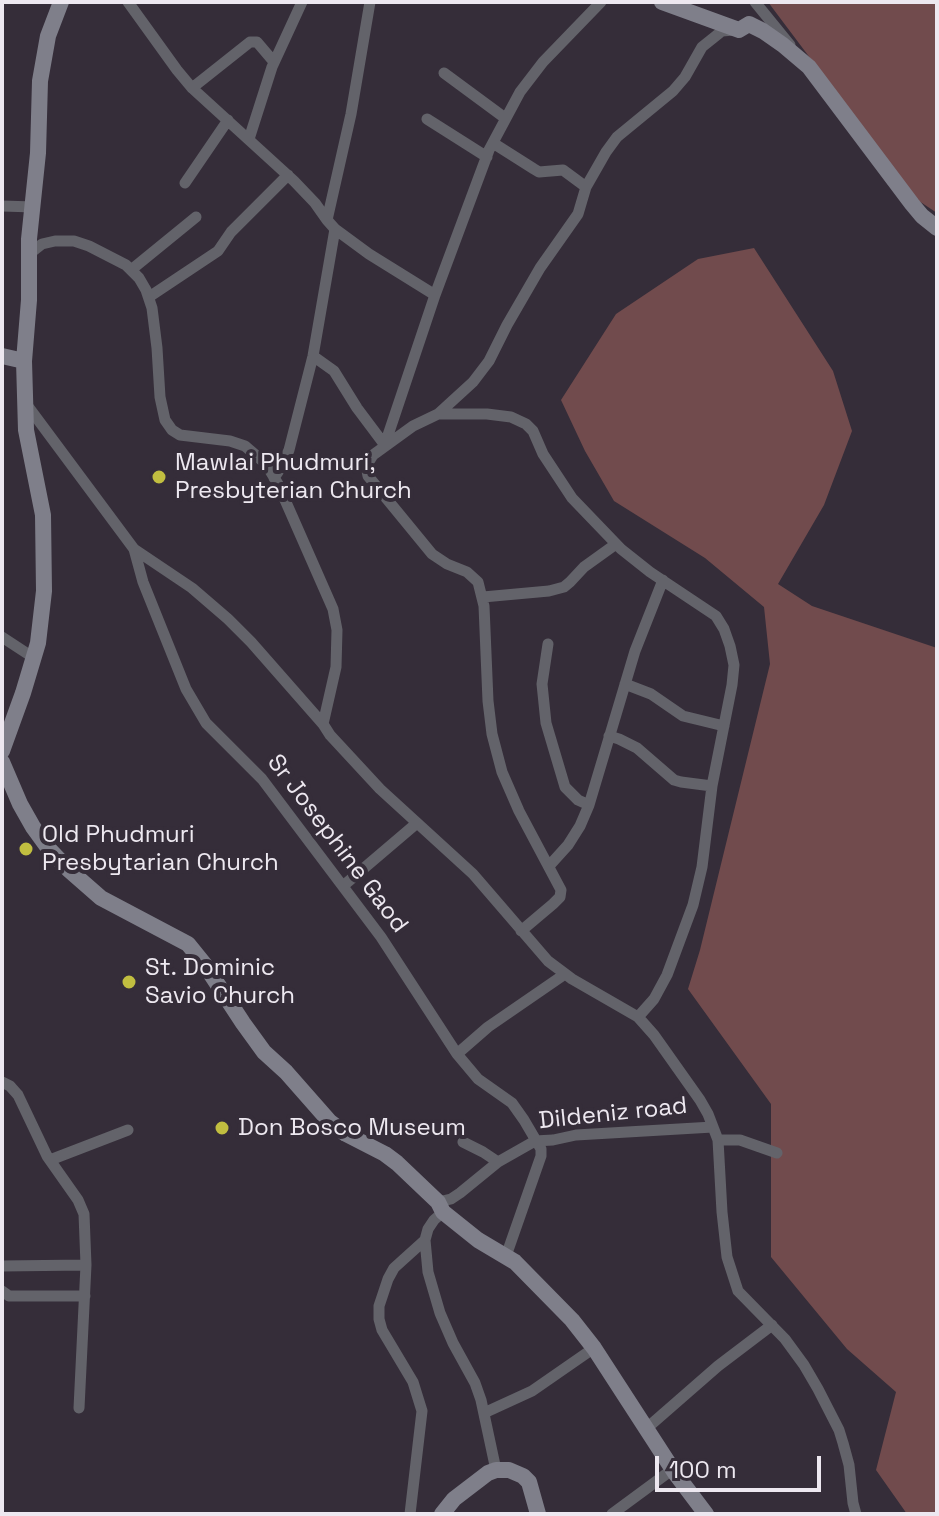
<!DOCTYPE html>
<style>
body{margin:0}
#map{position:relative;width:939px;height:1516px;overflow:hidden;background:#352d39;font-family:"Space Grotesk",sans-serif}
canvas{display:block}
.frame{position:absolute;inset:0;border:4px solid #ede8f0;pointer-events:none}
.scale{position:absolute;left:655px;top:1456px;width:166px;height:36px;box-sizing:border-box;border:4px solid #ede8f0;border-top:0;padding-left:10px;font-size:24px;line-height:28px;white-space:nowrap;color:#ede8f0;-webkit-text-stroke:6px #352d39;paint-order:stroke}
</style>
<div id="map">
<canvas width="939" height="1516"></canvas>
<div class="frame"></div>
<div class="scale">100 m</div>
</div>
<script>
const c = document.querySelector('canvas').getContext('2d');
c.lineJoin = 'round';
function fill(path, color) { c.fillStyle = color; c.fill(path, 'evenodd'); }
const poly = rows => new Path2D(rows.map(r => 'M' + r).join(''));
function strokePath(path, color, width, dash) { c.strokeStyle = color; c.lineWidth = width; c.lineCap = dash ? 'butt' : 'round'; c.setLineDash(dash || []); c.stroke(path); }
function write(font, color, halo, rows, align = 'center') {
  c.font = font + ' "Space Grotesk",sans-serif'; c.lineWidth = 8; c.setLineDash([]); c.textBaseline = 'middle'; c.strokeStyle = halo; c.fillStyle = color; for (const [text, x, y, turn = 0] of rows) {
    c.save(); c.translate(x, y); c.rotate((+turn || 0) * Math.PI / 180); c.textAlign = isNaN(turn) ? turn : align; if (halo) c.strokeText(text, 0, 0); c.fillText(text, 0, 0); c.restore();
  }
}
const green = poly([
 [768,2,937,2,937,213,916,199],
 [754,248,833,371,852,431,824,505,778,584,812,606,937,648,937,1514,907,1514,876,1470,896,1392,847,1349,771,1257,771,1104,688,989,700,950,770,664,764,607,705,558,614,501,585,451,561,400,616,314,698,259]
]);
const street = poly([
 [128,2,177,70,192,88,294,181,315,203,327,220],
 [755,2,790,45],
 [444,73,505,118],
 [192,88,250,42,257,42,274,62],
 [427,119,487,157],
 [249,139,272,67,302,2],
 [493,143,534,169,539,172,563,170,586,187],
 [185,183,228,120],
 [2,206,34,207],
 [335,229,369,254,435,295],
 [28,255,42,244,55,241,74,241,89,246,126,265,139,278,146,290,152,308,157,348,160,397,165,420,172,430,180,435,230,441,245,446,266,464,278,484,333,609,337,630,336,667,323,724],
 [131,270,196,217],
 [149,297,218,251,231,232,288,175],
 [313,356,334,371,357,408,384,444],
 [24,401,134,549,143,582,186,689,206,723,262,779,381,937,457,1054,478,1079,512,1103,524,1120,541,1149,541,1156,506,1256],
 [438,414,487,414,511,417,526,424,533,431,543,454,572,498,621,549,650,572,716,616,724,629,730,646,734,665,732,685,712,786,702,867,693,905,667,975,654,999,638,1017],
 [384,447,435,295,489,150,520,92,543,62,601,2],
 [274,478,282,466,289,450,313,356,335,229,327,220,351,114,370,2],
 [134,549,192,588,228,619,251,642,323,724,330,735,380,789,473,874,548,961,572,979,638,1017,654,1035,700,1100,708,1114,718,1140,722,1212,727,1257,738,1291,785,1339,804,1365,818,1389,839,1430,843,1443,849,1465,853,1503,856,1514],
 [483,597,549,591,564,587,570,582,584,567,616,544],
 [2,637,34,658],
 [548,644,542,684,546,723,565,787,578,800,589,805],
 [625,684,651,694,683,716,724,726],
 [609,736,619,739,637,748,674,780,681,782,712,786],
 [549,866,568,845,580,826,589,805,635,651,663,580],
 [343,886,417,823],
 [521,931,553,904,560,897,561,890,519,811,502,772,492,734,488,701,484,606,478,582,467,572,447,564,432,554,368,476,366,466,373,455,413,426,438,414,473,382,489,361,507,325,540,268,578,214,586,187,606,152,617,137,673,91,685,77,702,47,722,31,734,30],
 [457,1054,488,1027,565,974],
 [2,1082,10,1086,18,1095,47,1156,78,1200,84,1214,86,1265,79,1408],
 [718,1140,740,1140,777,1153],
 [463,1142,483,1152,498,1162],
 [50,1160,128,1130],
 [438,1202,451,1199,460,1193,498,1162,535,1141,553,1140,576,1135,713,1127],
 [443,1212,434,1220,428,1229,425,1240,428,1272,440,1313,453,1343,475,1383,481,1400,496,1470],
 [2,1266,86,1265],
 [2,1291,9,1296,85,1296],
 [484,1413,532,1391,594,1348],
 [647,1428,718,1366,772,1325],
 [410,1514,422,1411,413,1382,382,1330,379,1319,379,1306,388,1279,394,1268,425,1240],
 [612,1514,673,1469]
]);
const secondary = poly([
 [662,2,739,30,749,24,763,31,783,45,809,67,912,204,922,216,937,228],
 [2,356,24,361],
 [2,751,23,693,38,643,44,591,43,515,26,430,24,361,29,300,29,239,38,153,40,81,48,36,61,2],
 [2,762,20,804,33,827,49,849,69,870,101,898,188,944,205,965,243,1023,264,1052,286,1072,330,1122,346,1134,385,1154,397,1163,438,1202,443,1212,478,1240,515,1262,572,1320,594,1348,675,1473,706,1514],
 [442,1514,454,1499,488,1473,496,1470,509,1470,523,1476,529,1482,538,1514]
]);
const markers = [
 [159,477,8,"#c1be40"],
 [26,849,8,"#c1be40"],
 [129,982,8,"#c1be40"],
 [222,1128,8,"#c1be40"]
];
const poiNames = [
 ["Mawlai Phudmuri,",175,463],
 ["Presbyterian Church",175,491],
 ["Old Phudmuri",42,835],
 ["Presbytarian Church",42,863],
 ["St. Dominic",145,968],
 ["Savio Church",145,996],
 ["Don Bosco Museum",238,1128]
];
const streetNames = [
 ["Sr Josephine Gaod",337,844,53],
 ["Dildeniz road",613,1114,-6]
];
fill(green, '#714b4d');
strokePath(street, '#63636a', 11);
strokePath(secondary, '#7f7f8a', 16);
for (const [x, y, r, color] of markers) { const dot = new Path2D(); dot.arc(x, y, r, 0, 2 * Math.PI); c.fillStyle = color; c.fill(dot); strokePath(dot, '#352d39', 3); }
write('24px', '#ede8f0', '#352d39', poiNames, 'left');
write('24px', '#ede8f0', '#352d39', streetNames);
</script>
